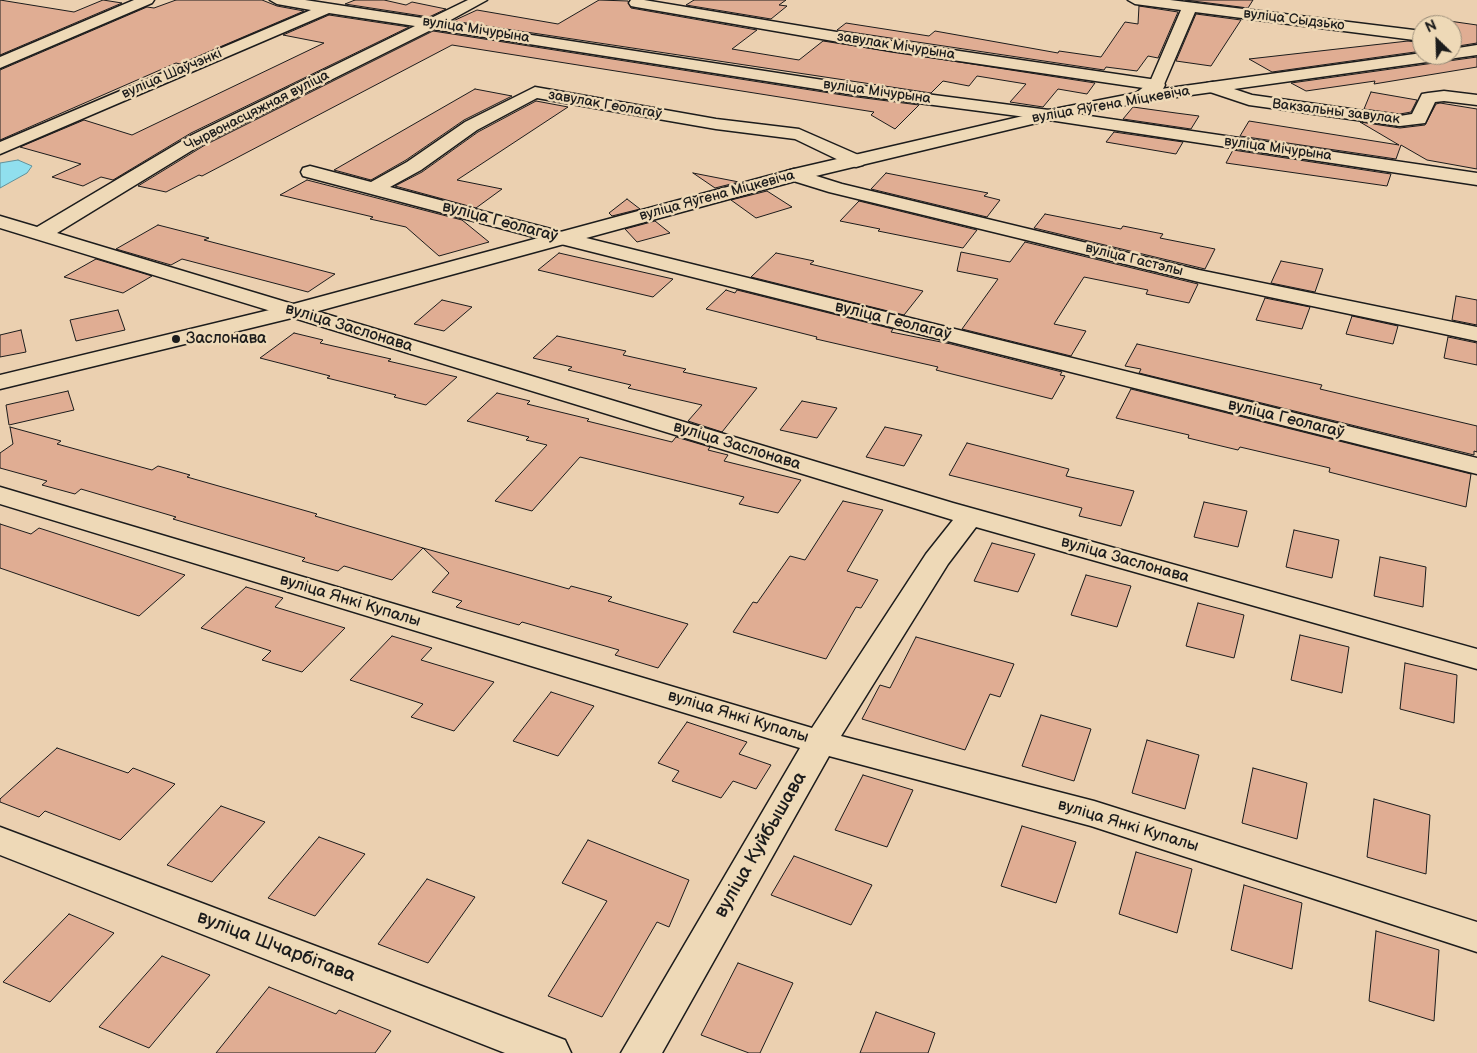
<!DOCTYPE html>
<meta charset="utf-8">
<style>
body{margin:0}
#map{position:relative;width:1477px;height:1053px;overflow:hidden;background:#ebd0b0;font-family:"Balsamiq Sans",sans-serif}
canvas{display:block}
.north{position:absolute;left:1412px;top:15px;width:50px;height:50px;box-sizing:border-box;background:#eed9b7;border:1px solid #9a8d79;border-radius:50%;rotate:336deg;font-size:14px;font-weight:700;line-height:20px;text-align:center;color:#1c1c1c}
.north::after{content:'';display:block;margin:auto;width:18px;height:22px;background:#1c1c1c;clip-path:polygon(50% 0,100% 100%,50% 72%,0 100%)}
</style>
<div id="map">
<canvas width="1477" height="1053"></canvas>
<div class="north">N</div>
</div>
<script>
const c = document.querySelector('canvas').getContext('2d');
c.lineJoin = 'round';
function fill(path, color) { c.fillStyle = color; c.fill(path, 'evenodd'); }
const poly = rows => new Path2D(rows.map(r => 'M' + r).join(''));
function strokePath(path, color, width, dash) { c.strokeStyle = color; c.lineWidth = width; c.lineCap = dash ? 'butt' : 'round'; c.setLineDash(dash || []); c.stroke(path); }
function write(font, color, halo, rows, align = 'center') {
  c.font = font + ' "Balsamiq Sans",sans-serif'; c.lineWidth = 5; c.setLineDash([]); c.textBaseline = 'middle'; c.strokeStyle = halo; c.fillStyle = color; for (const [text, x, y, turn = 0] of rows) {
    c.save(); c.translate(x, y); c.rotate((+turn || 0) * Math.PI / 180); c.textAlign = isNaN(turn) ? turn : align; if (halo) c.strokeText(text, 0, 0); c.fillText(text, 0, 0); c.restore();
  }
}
const water = poly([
 [18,160,32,166,27,173,0,188,0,163,18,160]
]);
const building = poly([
 [0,0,74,12,103,0,122,3,0,55,0,0],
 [176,0,262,0,277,6,304,11,180,64,176,63,0,140,0,70,147,7,154,8,176,0],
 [355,0,384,0,406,5,412,2,446,9,429,17,345,4,355,0],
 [599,0,628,1,631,8,757,30,732,49,799,60,823,41,1095,83,1087,94,1058,89,1043,107,1010,102,1026,84,977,76,969,86,943,81,931,93,453,21,477,10,558,24,599,0],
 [694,0,786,0,779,5,787,6,771,19,686,5,694,0],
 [1185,0,1253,0,1248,8,1185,0],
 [1139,6,1178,12,1158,58,1148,56,1137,71,1106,67,1104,70,837,30,846,23,929,36,935,31,1058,53,1059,51,1101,57,1125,22,1138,24,1139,6],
 [1196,14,1241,20,1211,66,1176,61,1196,14],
 [329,15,409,27,191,133,113,180,101,177,83,186,52,177,81,164,20,147,84,120,132,135,324,43,283,35,329,15],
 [1435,19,1477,25,1477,43,1452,47,1452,25,1435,25,1435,19],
 [433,31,849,96,919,105,895,129,871,115,874,112,452,45,202,176,199,175,166,192,138,186,205,145,433,31],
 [1408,41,1422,43,1422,51,1272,72,1249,59,1408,41],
 [1477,57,1477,67,1374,84,1375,81,1306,91,1291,83,1477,57],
 [475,89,512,96,464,120,406,160,371,180,334,170,475,89],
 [1371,92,1417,100,1411,112,1400,114,1364,109,1371,92],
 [536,101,568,107,457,180,502,189,476,208,395,186,422,172,478,132,536,101],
 [1440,103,1477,109,1477,169,1427,160,1401,145,1396,159,1240,136,1249,121,1399,145,1360,122,1400,128,1425,125,1436,104,1440,103],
 [1133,107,1176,113,1199,116,1191,129,1123,119,1133,107],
 [1114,132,1183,142,1176,154,1106,142,1114,132],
 [1233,150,1391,174,1387,186,1226,163,1233,150],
 [693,173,739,182,715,188,693,173],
 [886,173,988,193,984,196,1000,200,987,217,871,189,886,173],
 [307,180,462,220,489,242,439,256,406,227,370,219,373,217,280,195,307,180],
 [767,191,792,207,756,218,731,200,767,191],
 [627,199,640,209,612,216,609,213,627,199],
 [859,201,977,230,963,248,878,231,880,229,840,221,859,201],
 [1045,214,1121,229,1123,226,1163,234,1160,238,1215,249,1205,269,1034,228,1045,214],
 [655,221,670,233,637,242,625,229,655,221],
 [158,225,209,238,204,240,335,274,308,292,182,259,171,265,116,249,158,225],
 [1025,242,1198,284,1189,303,1146,294,1148,290,1084,277,1054,324,1086,331,1071,356,962,329,998,279,957,271,961,252,1010,262,1025,242],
 [559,253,673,279,653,297,538,270,559,253],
 [776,253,814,261,810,264,923,291,904,315,751,277,776,253],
 [96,259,152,276,123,293,64,277,96,259],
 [1281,261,1323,269,1315,292,1271,283,1281,261],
 [726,290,735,293,737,290,893,329,891,332,951,344,1062,372,1060,375,1065,376,1052,399,936,370,938,367,816,339,817,337,706,309,726,290],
 [1456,296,1477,300,1477,325,1452,320,1456,296],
 [1265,298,1310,307,1302,329,1256,320,1265,298],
 [442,300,472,307,444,331,414,324,442,300],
 [118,310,125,330,76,341,70,320,118,310],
 [1352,316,1398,326,1393,344,1346,334,1352,316],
 [21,330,26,352,0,357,0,335,21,330],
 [294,333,323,340,320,343,391,359,388,361,457,377,426,405,394,397,396,395,327,378,330,376,260,358,294,333],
 [557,336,626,351,623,355,686,369,683,372,757,388,722,432,688,421,702,405,628,388,631,385,568,370,572,367,533,358,557,336],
 [1448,337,1477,343,1477,365,1444,358,1448,337],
 [1137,344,1322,385,1320,389,1477,426,1477,452,1474,451,1474,455,1139,373,1141,369,1125,366,1137,344],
 [1131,389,1471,474,1466,507,1329,472,1330,468,1240,447,1238,450,1188,438,1189,435,1116,418,1131,389],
 [68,391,74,410,9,425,6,405,68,391],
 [497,393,530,401,527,404,589,419,587,421,672,442,676,437,710,447,708,450,728,455,724,461,801,480,778,513,739,504,744,497,580,457,532,511,495,501,547,445,526,440,529,437,467,421,497,393],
 [802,401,837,408,817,438,780,430,802,401],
 [10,427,61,441,57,444,152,470,158,466,190,475,187,477,317,514,315,516,423,548,569,589,571,586,612,597,608,601,688,624,658,668,615,655,619,650,522,622,519,625,456,607,462,601,432,592,449,573,423,548,392,580,344,566,338,571,302,561,305,558,173,519,176,517,81,489,75,494,42,485,47,481,0,468,0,453,13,444,10,427],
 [885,427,922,435,904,466,866,457,885,427],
 [967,443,1069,469,1066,476,1134,491,1121,526,1079,516,1082,508,949,475,967,443],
 [843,501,883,510,847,571,878,580,861,608,856,607,826,659,733,632,753,602,757,603,790,556,805,560,843,501],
 [1204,502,1247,511,1238,547,1194,537,1204,502],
 [0,524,31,534,39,528,185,575,139,616,0,568,0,524],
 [1294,530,1339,540,1332,578,1286,567,1294,530],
 [992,543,1035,554,1018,592,974,581,992,543],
 [1380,557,1426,567,1423,607,1374,596,1380,557],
 [1086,575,1131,586,1117,627,1071,615,1086,575],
 [246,587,283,598,275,607,345,628,302,672,262,660,271,651,201,628,246,587],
 [1198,603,1244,615,1234,658,1186,646,1198,603],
 [1300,635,1349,647,1342,693,1291,680,1300,635],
 [392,636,432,648,421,660,494,682,454,731,411,717,423,704,350,680,392,636],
 [916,637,1014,664,1000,697,990,694,965,750,862,719,880,685,890,688,916,637],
 [1405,663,1457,675,1454,723,1400,709,1405,663],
 [551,692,594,706,558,756,513,741,551,692],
 [1041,715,1091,729,1074,781,1022,766,1041,715],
 [687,722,747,742,739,754,771,765,756,789,733,781,721,798,672,781,679,771,658,763,687,722],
 [1147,740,1199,755,1185,809,1132,793,1147,740],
 [57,748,128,773,133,768,175,784,120,840,45,811,39,817,0,802,0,799,57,748],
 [1253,768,1307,783,1297,839,1242,823,1253,768],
 [863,775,913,790,887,847,835,830,863,775],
 [1374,799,1430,815,1426,874,1367,857,1374,799],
 [221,806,265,822,212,882,167,865,221,806],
 [1022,826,1076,842,1056,903,1001,886,1022,826],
 [319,837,365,854,315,916,268,898,319,837],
 [588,840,689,880,669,927,657,922,602,1017,548,996,607,901,562,883,588,840],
 [1136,852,1192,869,1177,933,1119,914,1136,852],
 [794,856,872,885,851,925,771,895,794,856],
 [427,879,475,897,428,963,378,944,427,879],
 [1244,885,1302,903,1292,969,1231,950,1244,885],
 [69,914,114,933,50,1002,3,982,69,914],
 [1376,931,1439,950,1434,1021,1369,1001,1376,931],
 [162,956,210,975,149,1048,99,1027,162,956],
 [738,963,793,983,760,1053,749,1053,701,1035,738,963],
 [269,987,336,1014,339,1010,391,1031,375,1053,216,1053,269,987],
 [876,1012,935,1033,928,1053,860,1053,876,1012]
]);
const street = poly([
 [134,0,154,0,152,3,0,68,0,57,134,0],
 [270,0,305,0,429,19,468,0,487,0,447,22,849,84,1049,110,1477,173,1477,185,1049,120,849,94,433,29,204,143,57,233,953,503,1477,649,1477,669,976,527,948,564,841,736,1094,801,1477,922,1477,952,1091,826,829,756,662,1053,621,1053,800,748,0,504,0,487,812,728,926,554,953,520,0,228,0,216,37,227,192,135,415,26,329,13,0,154,0,142,311,10,277,4,270,0],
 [631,0,644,0,891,41,1157,80,1163,81,1165,85,1163,89,1157,90,891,51,636,7,631,6,629,3,631,0],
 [1213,82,1252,95,1400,116,1412,114,1422,94,1428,93,1444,91,1477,95,1477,105,1444,101,1435,102,1425,123,1400,126,1249,105,1207,91,1205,87,1207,83,1213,82],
 [535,87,716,119,799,129,863,157,865,161,863,165,856,167,849,165,795,139,716,129,537,98,477,130,421,170,390,187,566,233,1477,458,1477,474,553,242,303,176,301,172,303,168,310,166,371,182,407,162,465,122,535,87],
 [794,169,842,184,1199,270,1477,327,1477,341,1199,282,829,192,787,179,785,175,787,171,794,169],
 [0,827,565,1040,571,1053,505,1053,0,855,0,827]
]);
const secondary = poly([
 [1128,0,1170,0,1422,31,1422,41,1195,12,1162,89,1422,53,1422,55,1452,55,1452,49,1477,45,1477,55,1141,102,1049,120,799,180,300,316,0,389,0,375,286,306,794,169,1049,110,1136,93,1150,82,1181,10,1135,4,1128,0]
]);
const markers = [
 [176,339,5,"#1c1c1c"]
];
const farStreetnames = [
 ["вуліца Сыдзько",1294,20,7],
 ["вуліца Мічурына",476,30,9],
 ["завулак Мічурына",896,46,9],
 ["вуліца Шаўчэнкі",172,74,-23],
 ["вуліца Мічурына",877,92,8],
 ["завулак Геолагаў",605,105,10],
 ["вуліца Яўгена Міцкевіча",1111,105,-10],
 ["Чырвонасцяжная вуліца",257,111,-27],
 ["Вакзальны завулак",1336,112,7],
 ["вуліца Мічурына",1278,149,8],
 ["вуліца Яўгена Міцкевіча",717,196,-15],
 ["вуліца Гастэлы",1134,260,14]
];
const streetNames = [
 ["вуліца Геолагаў",500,222,15],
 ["вуліца Геолагаў",893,321,14],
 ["вуліца Заслонава",349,328,17],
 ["вуліца Геолагаў",1286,419,14],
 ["вуліца Заслонава",737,446,17],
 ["вуліца Заслонава",1125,560,16],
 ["вуліца Янкі Купалы",350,601,17],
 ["вуліца Янкі Купалы",738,717,17],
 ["вуліца Янкі Купалы",1128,826,17]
];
const poiNames = [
 ["Заслонава",186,339]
];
const nearStreetnames = [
 ["вуліца Куйбышава",761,845,-60],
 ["вуліца Шчарбітава",276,947,21]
];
fill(water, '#90dfee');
strokePath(water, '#62919a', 1);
fill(building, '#e0ad93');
strokePath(building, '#1c1c1c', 1);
strokePath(street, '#1c1c1c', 3);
strokePath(secondary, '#1c1c1c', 3);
fill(street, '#eed9b7');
fill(secondary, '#eed9b7');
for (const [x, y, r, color] of markers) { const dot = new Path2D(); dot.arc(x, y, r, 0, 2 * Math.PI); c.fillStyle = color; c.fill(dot); strokePath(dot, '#eed9b7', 2); }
write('14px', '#1c1c1c', '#eed9b7', farStreetnames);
write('16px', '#1c1c1c', '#eed9b7', streetNames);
write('16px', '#1c1c1c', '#eed9b7', poiNames, 'left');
write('19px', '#1c1c1c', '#eed9b7', nearStreetnames);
</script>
